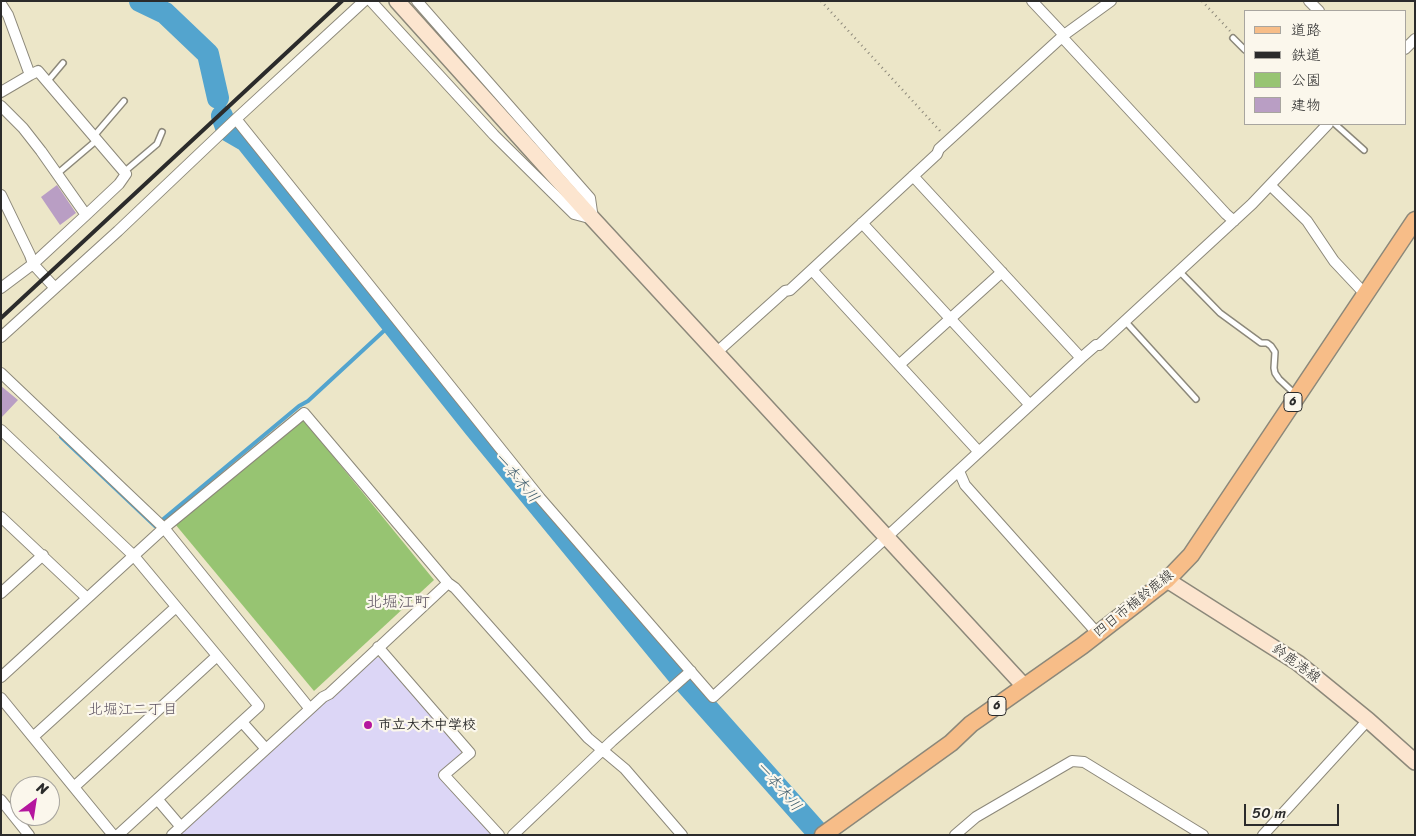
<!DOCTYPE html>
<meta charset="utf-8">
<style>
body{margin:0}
#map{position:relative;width:1416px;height:836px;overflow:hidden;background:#ece6c8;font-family:Sriracha,"Klee One",sans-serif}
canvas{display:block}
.frame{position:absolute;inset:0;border:2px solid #2b2b2b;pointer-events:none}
.legend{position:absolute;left:1244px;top:10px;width:162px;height:115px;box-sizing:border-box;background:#fbf7ec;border:1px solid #a8a59f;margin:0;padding:6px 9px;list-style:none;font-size:15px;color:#2b2b2b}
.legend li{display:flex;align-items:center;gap:10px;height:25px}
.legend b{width:25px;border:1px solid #a8a59f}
.north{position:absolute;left:10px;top:776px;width:50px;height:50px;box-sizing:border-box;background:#fbf7ec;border:1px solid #a8a59f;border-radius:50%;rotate:31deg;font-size:14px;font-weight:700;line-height:20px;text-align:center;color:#2b2b2b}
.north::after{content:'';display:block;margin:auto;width:18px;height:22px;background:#b5179e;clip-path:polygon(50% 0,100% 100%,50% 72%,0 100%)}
.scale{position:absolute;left:1244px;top:804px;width:95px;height:22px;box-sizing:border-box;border:2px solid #2b2b2b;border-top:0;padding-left:6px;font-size:15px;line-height:18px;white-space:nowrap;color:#2b2b2b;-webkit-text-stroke:4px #fbf7ec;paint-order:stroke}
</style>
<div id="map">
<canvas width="1416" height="836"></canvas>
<div class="frame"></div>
<ul class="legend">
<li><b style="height:6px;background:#f7bd88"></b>道路</li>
<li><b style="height:6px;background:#2b2b2b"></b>鉄道</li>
<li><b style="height:14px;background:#97c472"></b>公園</li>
<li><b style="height:14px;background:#b99ec4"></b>建物</li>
</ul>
<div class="north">N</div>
<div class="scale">50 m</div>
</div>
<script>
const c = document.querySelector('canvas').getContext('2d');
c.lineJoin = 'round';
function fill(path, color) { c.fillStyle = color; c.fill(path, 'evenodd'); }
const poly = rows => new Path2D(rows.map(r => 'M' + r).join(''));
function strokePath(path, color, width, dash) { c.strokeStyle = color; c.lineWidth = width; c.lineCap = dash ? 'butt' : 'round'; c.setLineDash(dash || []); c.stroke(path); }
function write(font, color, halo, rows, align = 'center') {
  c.font = font + ' Sriracha,"Klee One",sans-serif'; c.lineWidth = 4.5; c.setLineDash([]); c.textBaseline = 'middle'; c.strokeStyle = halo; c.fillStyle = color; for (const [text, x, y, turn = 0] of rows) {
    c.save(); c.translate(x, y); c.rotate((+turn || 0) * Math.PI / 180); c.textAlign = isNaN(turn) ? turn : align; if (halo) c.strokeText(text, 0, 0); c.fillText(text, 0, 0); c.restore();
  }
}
const built = poly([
 [375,657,381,658,461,751,461,757,440,776,493,835,177,835]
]);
const green = poly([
 [302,418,434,580,314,691,175,524]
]);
const stream = poly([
 [61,437,155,526,299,406,308,401,387,328]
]);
const river = poly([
 [140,1,165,13,208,54,218,98],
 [222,116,227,130,246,141,474,427,677,674,820,835]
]);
const building = poly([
 [57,185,76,213,60,225,41,197],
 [1,386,18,400,1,418]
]);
const path = poly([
 [821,1,942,133],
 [1202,1,1230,31]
]);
const lane = poly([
 [1233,38,1245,50],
 [47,82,63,63],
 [1335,124,1364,150],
 [94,136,124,101],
 [124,172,157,144,162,132],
 [57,174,97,140],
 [1179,271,1220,313,1261,343,1267,343,1271,346,1275,352,1274,368,1275,373,1279,379,1296,395],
 [1125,321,1196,399]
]);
const street = poly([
 [371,1,494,135,574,214,593,219,590,198,417,1],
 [1032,1,1064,35],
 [1309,1,1319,11],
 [1,4,8,15,30,75,38,71,126,174,119,184,86,215,33,264,1,288],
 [1062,37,1226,214,1234,221],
 [1405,49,1415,39],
 [1,92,30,75],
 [1,106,23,128,41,151,86,215],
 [236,119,540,498,713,697,1081,358,1096,345,1099,345,1252,204,1328,124],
 [913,176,1081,358],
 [1271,186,1307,221,1334,261,1365,294],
 [1,195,30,255,33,264,55,288],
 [862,223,1030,405],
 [812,270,979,452],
 [1,337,118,231,236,119,364,1],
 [717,352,785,291,790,290,937,154,939,149,1064,35,1111,1],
 [899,365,1002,272],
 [1,373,164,528,310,709],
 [1,430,134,556,259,706,118,835],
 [959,471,965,485,1098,634],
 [1,517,87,598],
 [1,593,43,555],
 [378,647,470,753,444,775,499,835],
 [1,677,164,528,304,413,448,583,455,588,588,738,625,769,682,835],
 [1,698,113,835],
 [242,722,266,749],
 [33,737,176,607],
 [74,787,217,656],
 [1,800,29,835],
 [158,800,181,827],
 [172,835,310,709,323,697,329,694,448,583],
 [513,835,612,741,691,671],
 [955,835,976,817,1072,761,1084,762,1203,835],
 [1263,835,1368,720]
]);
const secondary = poly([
 [397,1,593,219,1024,686],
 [1167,580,1298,663,1368,720,1415,762]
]);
const primary = poly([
 [823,835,951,743,971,724,1082,646,1167,580,1191,555,1415,220]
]);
const rail = poly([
 [1,318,342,1]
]);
const markers = [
 [368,725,5,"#b5179e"]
];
const shields = [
 [1293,402,18],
 [997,706,18]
];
const shieldNames = [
 ["6",1293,402],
 ["6",997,706]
];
const streetNames = [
 ["四日市楠鈴鹿線",1134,604,-39],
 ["鈴鹿港線",1296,664,36]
];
const poiNames = [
 ["市立大木中学校",378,725]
];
const waterNames = [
 ["一本木川",516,478,50],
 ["一本木川",778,787,49]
];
const neighbourhoodNames = [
 ["北堀江二丁目",133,710]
];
const quarterNames = [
 ["北堀江町",398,603]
];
fill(built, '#dcd6f6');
fill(green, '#97c472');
strokePath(stream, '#53a4ce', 4);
strokePath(river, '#53a4ce', 22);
fill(building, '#b99ec4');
strokePath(lane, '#8c887a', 8);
strokePath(street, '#8c887a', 12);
strokePath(secondary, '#8c887a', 18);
strokePath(primary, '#8c887a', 19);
strokePath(path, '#8c887a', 2.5, [1, 4]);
strokePath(lane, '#fff', 5);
strokePath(street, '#fff', 10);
strokePath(secondary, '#fce5cf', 15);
strokePath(primary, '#f7bd88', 16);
strokePath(rail, '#2b2b2b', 4);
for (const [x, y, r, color] of markers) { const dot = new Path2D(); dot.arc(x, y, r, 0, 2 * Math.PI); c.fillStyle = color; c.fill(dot); strokePath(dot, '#fbf7ec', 2); }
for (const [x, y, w] of shields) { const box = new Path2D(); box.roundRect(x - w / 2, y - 9.5, w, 19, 4); c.fillStyle = '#fbf7ec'; c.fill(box); strokePath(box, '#2b2b2b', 1); }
write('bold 12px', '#2b2b2b', null, shieldNames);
write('14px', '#2b2b2b', '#fbf7ec', streetNames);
write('bold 14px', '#2b2b2b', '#fbf7ec', poiNames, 'left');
write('italic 15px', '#3b5b6c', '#fbf7ec', waterNames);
write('15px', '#5d5361', '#fbf7ec', neighbourhoodNames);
write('16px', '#5d5361', '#fbf7ec', quarterNames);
</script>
